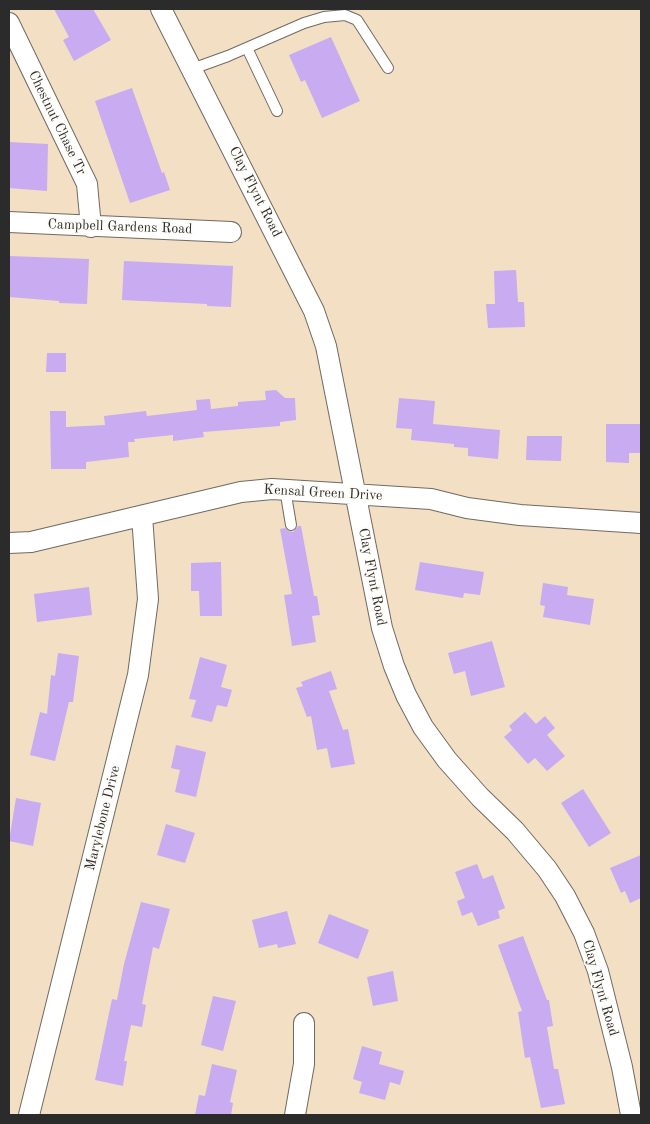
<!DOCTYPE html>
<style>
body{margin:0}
#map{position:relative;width:650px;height:1124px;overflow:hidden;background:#f3dfc4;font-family:"Old Standard TT",serif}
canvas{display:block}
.frame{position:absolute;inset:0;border:10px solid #2b2b2b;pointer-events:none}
</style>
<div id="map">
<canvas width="650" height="1124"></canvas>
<div class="frame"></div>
</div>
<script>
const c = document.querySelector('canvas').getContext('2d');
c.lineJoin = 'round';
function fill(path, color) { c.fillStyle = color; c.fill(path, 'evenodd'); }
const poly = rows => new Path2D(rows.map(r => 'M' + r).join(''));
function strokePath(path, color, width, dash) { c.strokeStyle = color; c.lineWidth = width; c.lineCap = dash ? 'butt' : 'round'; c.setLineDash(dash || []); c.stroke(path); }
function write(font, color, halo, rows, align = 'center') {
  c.font = font + ' "Old Standard TT",serif'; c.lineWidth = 4; c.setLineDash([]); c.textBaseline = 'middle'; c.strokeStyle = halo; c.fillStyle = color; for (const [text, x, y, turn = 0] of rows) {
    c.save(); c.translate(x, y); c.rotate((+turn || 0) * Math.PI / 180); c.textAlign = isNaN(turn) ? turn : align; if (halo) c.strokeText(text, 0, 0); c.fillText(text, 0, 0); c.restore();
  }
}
const building = poly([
 [54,9,93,9,111,40,74,61,63,40,69,37],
 [331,37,360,101,322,118,305,80,301,82,289,55],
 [132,88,162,173,164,172,170,190,130,203,95,101],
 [9,142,48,144,47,191,9,188],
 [9,256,89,259,87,304,59,303,59,301,9,297],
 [124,261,233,266,231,307,207,306,207,304,122,300],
 [516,270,518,302,524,302,525,327,488,328,486,304,495,304,494,271],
 [47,353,66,353,66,372,46,372],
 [276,390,285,398,295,398,296,420,280,422,280,426,203,432,204,437,173,441,173,435,134,439,135,442,128,442,129,457,86,462,86,469,51,469,50,411,66,411,66,427,105,425,104,416,146,411,147,416,197,410,196,400,210,399,211,409,238,406,238,402,266,400,265,391],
 [399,398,435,401,433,424,500,430,498,459,468,456,468,448,454,447,454,444,411,440,412,429,396,428],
 [606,424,640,424,640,453,629,453,629,463,606,462],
 [527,436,562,436,561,461,526,460],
 [298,526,301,526,314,596,317,596,320,615,312,616,316,642,292,646,284,595,292,594,280,529,285,528,288,531,293,532],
 [221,562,222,616,200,616,199,591,191,591,191,563],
 [420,562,484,572,480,595,464,593,463,598,415,590],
 [543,583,568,587,567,595,594,599,590,625,543,617,545,606,540,605],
 [89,587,92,615,37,622,34,594],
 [492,641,505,687,471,696,465,671,454,674,448,653],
 [58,653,79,656,73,702,69,702,55,761,30,755,40,712,47,714,51,675,55,676],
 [200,657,227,665,221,687,232,690,227,707,217,705,212,722,191,717,196,700,189,699],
 [331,671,337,689,329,691,343,730,348,729,355,764,331,768,327,748,317,750,311,716,307,717,296,688,303,686,301,682],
 [525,712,536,724,545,716,555,728,547,735,565,756,547,771,535,758,528,764,504,737,512,730,509,726],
 [176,745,206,752,196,797,175,792,180,770,171,768],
 [583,789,611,833,589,847,561,803],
 [16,798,41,803,33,846,9,841],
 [166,824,195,833,185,863,157,855],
 [641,855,641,898,630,903,625,891,621,893,610,868],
 [477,864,483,879,493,875,505,908,498,911,500,918,478,926,472,912,462,916,457,901,465,898,455,872],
 [141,902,170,909,159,949,153,947,142,1004,146,1005,142,1027,131,1025,124,1061,127,1061,123,1086,95,1080,112,999,117,1000,124,964],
 [287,911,296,944,278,948,277,944,259,948,252,920],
 [329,914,369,930,358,959,318,943],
 [523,936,547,1000,549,1000,553,1026,547,1027,554,1069,558,1069,565,1104,541,1108,530,1057,525,1058,518,1012,522,1011,498,945],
 [393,971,398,1001,373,1006,367,977],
 [213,996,236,1001,223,1051,201,1045],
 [362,1046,382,1052,379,1064,404,1071,400,1085,390,1082,385,1100,359,1093,362,1082,353,1079],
 [212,1064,237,1070,230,1102,233,1103,231,1115,195,1115,199,1095,205,1096]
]);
const lane = poly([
 [247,48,277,111],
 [192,69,228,56,304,23,324,17,345,15,357,20,388,68],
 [285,489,291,525]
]);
const street = poly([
 [161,9,314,311,326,346,382,628,394,666,406,695,423,727,447,760,480,797,515,831,547,869,565,896,584,933,598,971,622,1067,631,1115],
 [9,23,87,184,91,227],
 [9,222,231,232],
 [9,543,31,542,241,492,272,489,431,499,467,508,520,515,641,523],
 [29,1115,138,675,148,599,142,516],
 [295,1115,304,1064,304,1023]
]);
const streetNames = [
 ["Chestnut Chase Tr",57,123,64],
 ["Clay Flynt Road",255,192,63],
 ["Campbell Gardens Road",120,227,2],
 ["Kensal Green Drive",323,493,3],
 ["Clay Flynt Road",372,577,79],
 ["Marylebone Drive",103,818,-76],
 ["Clay Flynt Road",600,988,74]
];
fill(building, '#c8abf0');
strokePath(lane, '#716a61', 12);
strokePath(street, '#716a61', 22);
strokePath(lane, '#fff', 10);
strokePath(street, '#fff', 20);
write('14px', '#2b2b2b', '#fdfcf7', streetNames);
</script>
